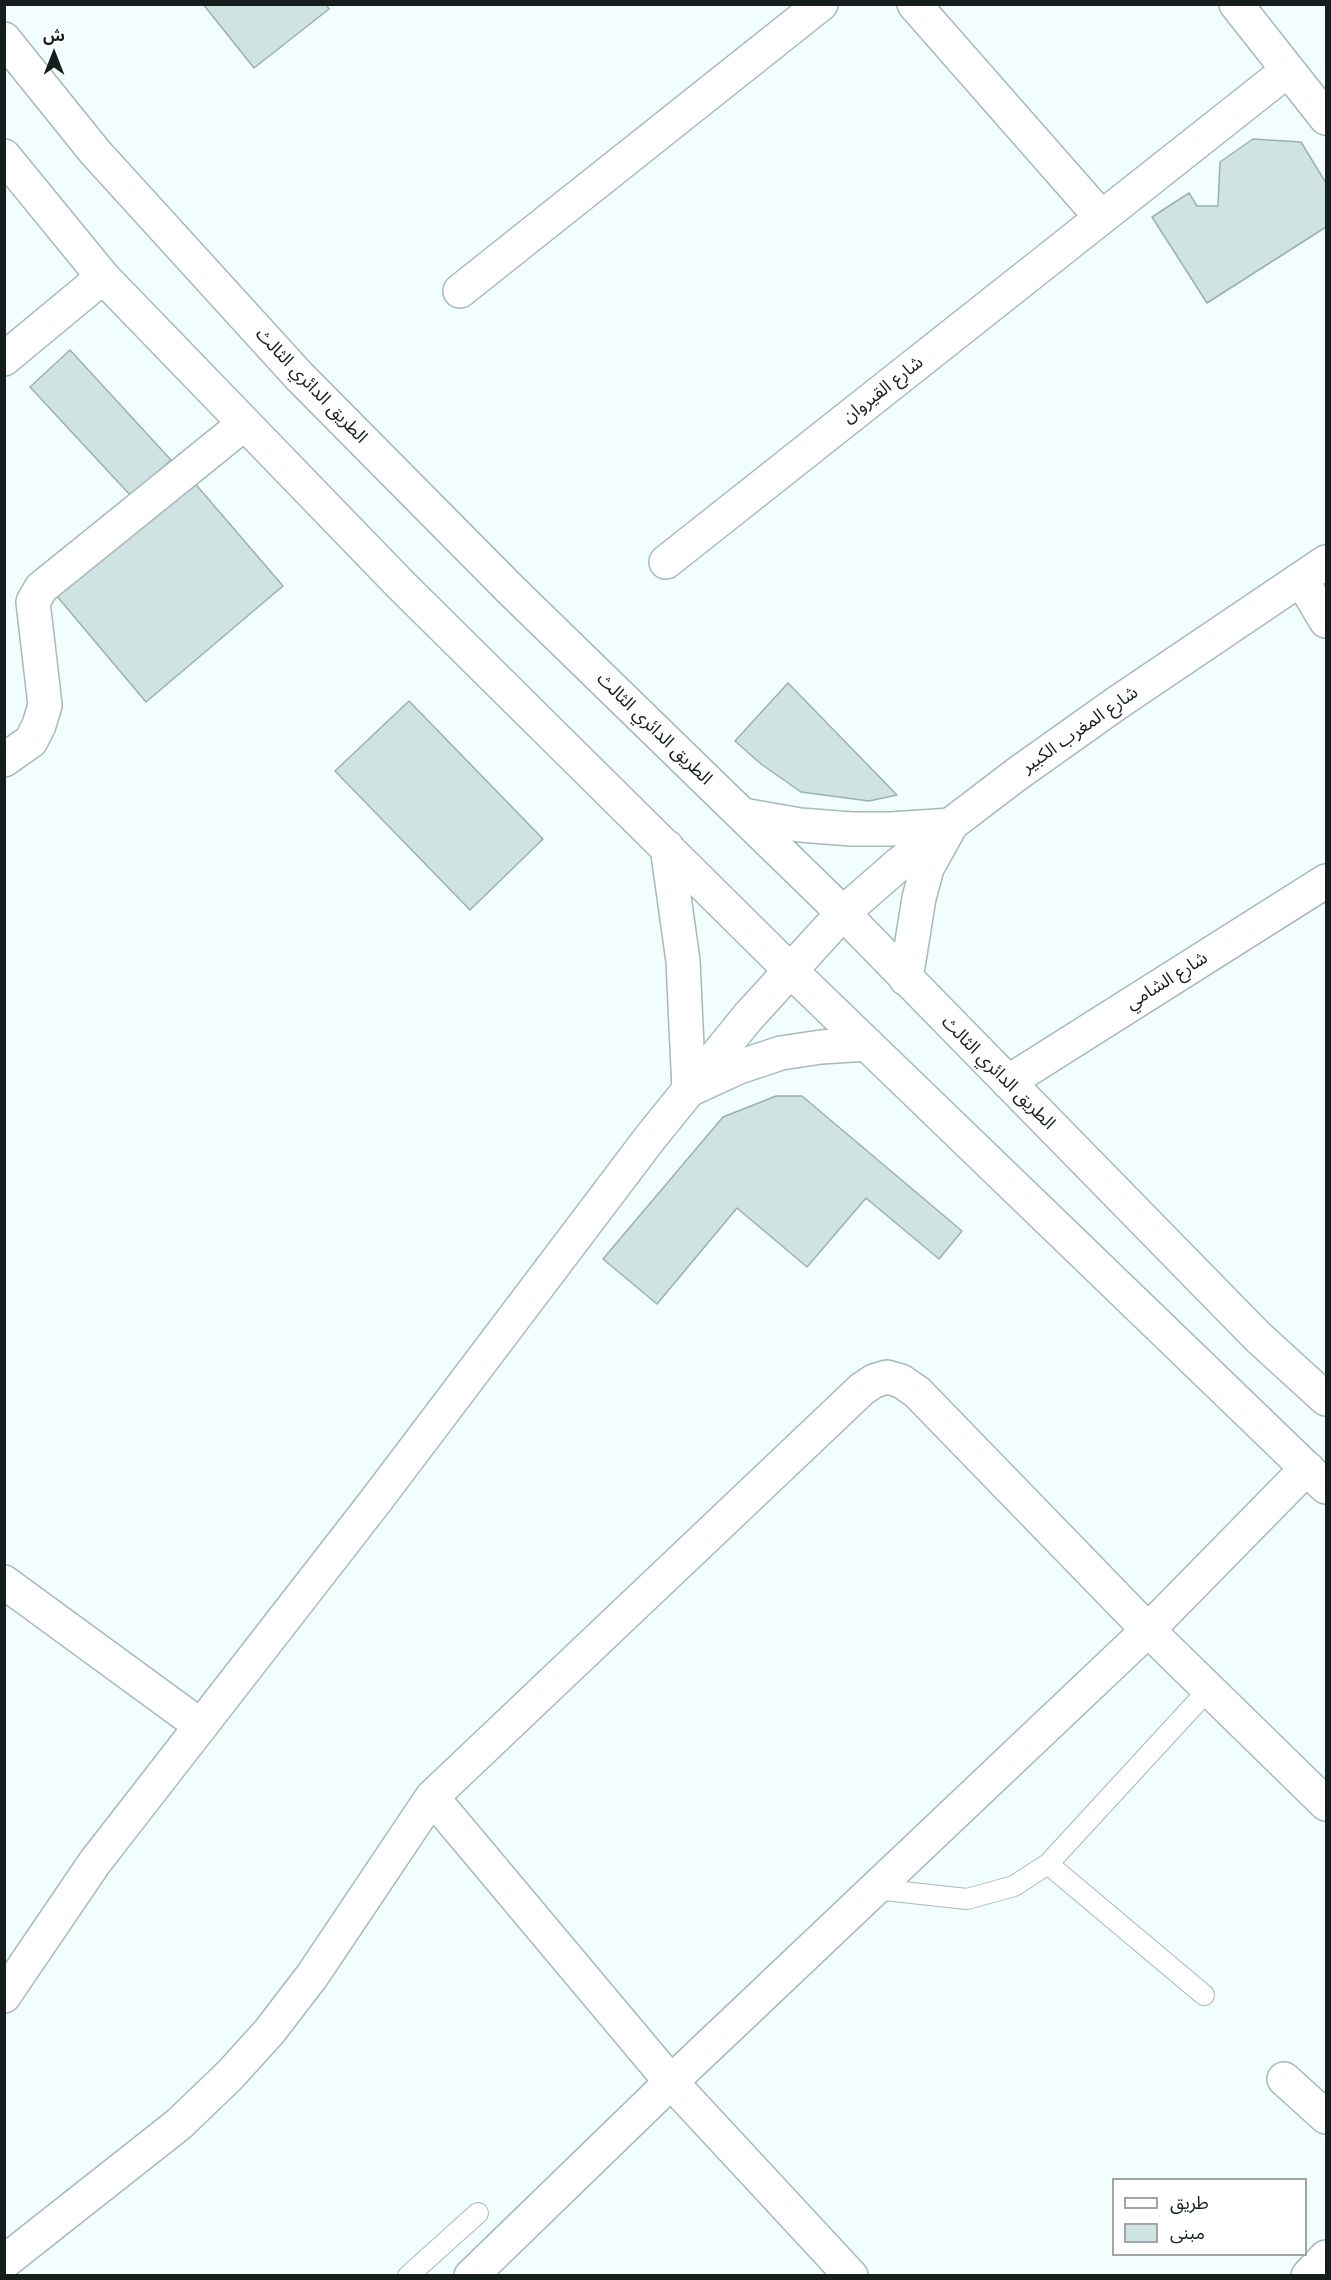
<!DOCTYPE html>
<meta charset="utf-8">
<style>
body{margin:0}
#map{position:relative;width:1331px;height:2280px;overflow:hidden;background:#f1fefd;font-family:Arial,"Noto Sans Arabic",sans-serif}
canvas{display:block}
.frame{position:absolute;inset:0;border:6px solid #161e1d;pointer-events:none}
.legend{position:absolute;left:1112px;top:2178px;width:195px;height:78px;box-sizing:border-box;background:#fff;border:2px solid #a2a5a5;margin:0;padding:8px 10px;list-style:none;font-size:18px;color:#161e1d}
.legend li{display:flex;align-items:center;gap:12px;height:30px}
.legend b{width:30px;border:2px solid #a2a5a5}
.north{position:absolute;left:24px;top:24px;width:60px;height:60px;-webkit-text-stroke:4px #fff;paint-order:stroke;rotate:0deg;font-size:16px;font-weight:700;line-height:24px;text-align:center;color:#161e1d}
.north::after{content:'';display:block;margin:auto;width:21px;height:27px;background:#161e1d;clip-path:polygon(50% 0,100% 100%,50% 72%,0 100%)}
</style>
<div id="map">
<canvas width="1331" height="2280"></canvas>
<div class="frame"></div>
<ul class="legend">
<li><b style="height:8px;background:#fff"></b>طريق</li>
<li><b style="height:16px;background:#cfe4e2"></b>مبنى</li>
</ul>
<div class="north">ش</div>
</div>
<script>
const c = document.querySelector('canvas').getContext('2d');
c.lineJoin = 'round';
function fillPath(path, color) { c.fillStyle = color; c.fill(path, 'evenodd'); }
const poly = rows => new Path2D(rows.map(r => 'M' + r).join(''));
function stroke(path, color, width, dash) { c.strokeStyle = color; c.lineWidth = width; c.lineCap = dash ? 'butt' : 'round'; c.setLineDash(dash || []); c.stroke(path); }
function drawText(font, color, halo, rows, align = 'center') {
  c.font = font + ' Arial,"Noto Sans Arabic",sans-serif'; c.lineWidth = 4.5; c.setLineDash([]); c.textBaseline = 'middle'; c.strokeStyle = halo; c.fillStyle = color; for (const [text, x, y, turn = 0] of rows) {
    c.save(); c.translate(x, y); c.rotate((+turn || 0) * Math.PI / 180); c.textAlign = isNaN(turn) ? turn : align; if (halo) c.strokeText(text, 0, 0); c.fillText(text, 0, 0); c.restore();
  }
}
const building = poly([
 [203,4,326,4,329,9,254,68,203,4],
 [1253,139,1301,142,1326,183,1326,227,1207,303,1152,217,1189,193,1197,206,1218,206,1220,162,1253,139],
 [70,350,171,460,131,496,30,387,70,350],
 [186,473,283,586,146,702,50,588,186,473],
 [788,683,897,795,869,801,801,792,761,764,735,741,788,683],
 [409,701,543,839,470,910,335,771,409,701],
 [776,1096,802,1096,962,1231,939,1259,866,1198,807,1267,737,1208,657,1304,603,1259,723,1117,776,1096]
]);
fillPath(building, '#cfe4e2');
stroke(building, '#9cb0ae', 1.5);
const lane = poly([
 [1048,1864,1204,1995],
 [875,1889,967,1899,1014,1886,1048,1864,1209,1689],
 [408,2276,478,2213]
]);
const street = poly([
 [914,4,1101,217],
 [1236,4,1326,118],
 [460,291,821,4],
 [4,359,103,277],
 [666,562,1288,70],
 [1301,579,1326,621],
 [4,760,31,741,39,725,45,705,33,602,41,588,244,424],
 [1008,1082,1326,881],
 [4,1582,201,1726],
 [432,1797,671,2082,851,2276],
 [1284,2079,1326,2117],
 [4,2262,179,2124,230,2075,269,2032,312,1976,432,1797,862,1389,874,1381,887,1377,901,1381,917,1392,1148,1630,1326,1804],
 [471,2276,671,2082,1148,1630,1307,1468],
 [1308,2276,1326,2257]
]);
const secondary = poly([
 [4,1996,95,1862,374,1503,650,1138,748,1017,843,913,899,864,1017,774,1117,703,1326,562]
]);
const primary = poly([
 [4,39,95,152,299,376,510,589,843,913,1258,1337,1326,1399],
 [4,156,103,277,400,584,790,970,1326,1487],
 [743,815,800,825,851,829,891,829,951,825],
 [667,847,683,961,689,1090,739,1067,781,1053,821,1047,867,1044],
 [906,979,919,898,927,868,951,825]
]);
stroke(lane, '#a6bab9', 22);
stroke(street, '#a6bab9', 36);
stroke(secondary, '#a6bab9', 36);
stroke(primary, '#a6bab9', 36);
stroke(lane, '#fff', 20);
stroke(street, '#fff', 33);
stroke(secondary, '#fff', 33);
stroke(primary, '#fff', 33);
drawText('18px', '#161e1d', '#fff', [
 ["الطريق الدائري الثالث",311,386,46],
 ["شارع القيروان",883,390,-38],
 ["الطريق الدائري الثالث",654,729,44],
 ["شارع المغرب الكبير",1080,730,-35],
 ["شارع الشامي",1167,981,-32],
 ["الطريق الدائري الثالث",998,1073,45]
]);
</script>
